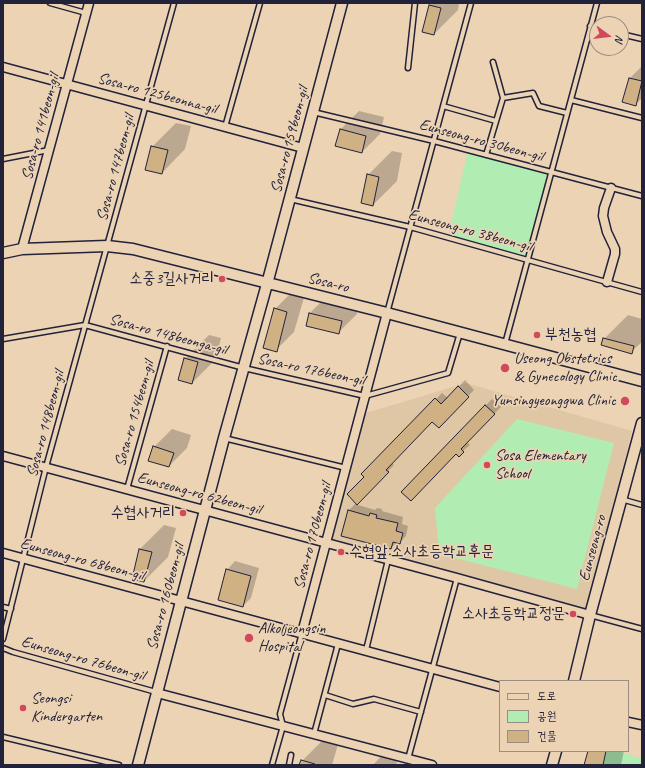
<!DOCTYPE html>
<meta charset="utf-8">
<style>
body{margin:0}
#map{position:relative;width:645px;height:768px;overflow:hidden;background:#ecd3b4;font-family:Caveat,"Poor Story",sans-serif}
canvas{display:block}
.frame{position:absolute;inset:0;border:4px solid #22223b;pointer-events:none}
.legend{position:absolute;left:499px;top:680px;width:130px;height:72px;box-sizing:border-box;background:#ecd3b4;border:1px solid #9b8c84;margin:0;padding:5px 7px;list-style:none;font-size:12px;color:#22223b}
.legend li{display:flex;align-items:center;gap:8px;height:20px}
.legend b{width:20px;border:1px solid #9b8c84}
.north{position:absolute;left:589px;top:16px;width:40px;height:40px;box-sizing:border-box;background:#ecd3b4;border:1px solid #9b8c84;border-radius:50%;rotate:105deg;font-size:11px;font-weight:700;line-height:16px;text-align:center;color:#22223b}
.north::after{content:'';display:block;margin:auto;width:14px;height:18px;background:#d1495b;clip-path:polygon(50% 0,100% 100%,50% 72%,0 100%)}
</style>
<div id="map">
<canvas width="645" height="768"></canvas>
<div class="frame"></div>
<ul class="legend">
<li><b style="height:5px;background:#ecd3b4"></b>도로</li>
<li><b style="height:11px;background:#b1edb3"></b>공원</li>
<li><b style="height:11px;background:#cfb184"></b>건물</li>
</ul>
<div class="north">N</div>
</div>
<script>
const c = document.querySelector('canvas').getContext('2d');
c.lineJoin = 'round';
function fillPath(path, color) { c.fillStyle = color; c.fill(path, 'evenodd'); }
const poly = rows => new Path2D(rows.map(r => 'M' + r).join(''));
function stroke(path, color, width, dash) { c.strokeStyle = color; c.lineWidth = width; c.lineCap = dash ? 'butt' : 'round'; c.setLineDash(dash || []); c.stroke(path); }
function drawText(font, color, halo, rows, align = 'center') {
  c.font = font + ' Caveat,"Poor Story",sans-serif'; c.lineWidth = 3.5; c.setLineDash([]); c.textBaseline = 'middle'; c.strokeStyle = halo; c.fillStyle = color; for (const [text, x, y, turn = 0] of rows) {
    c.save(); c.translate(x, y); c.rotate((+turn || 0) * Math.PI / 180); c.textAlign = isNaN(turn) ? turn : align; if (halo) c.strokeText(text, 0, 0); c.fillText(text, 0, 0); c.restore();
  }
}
fillPath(poly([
 [466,383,632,431,586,610,330,541,363,414]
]), '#dfc6a4');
fillPath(poly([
 [468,150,551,172,528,259,448,237],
 [517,419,614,443,577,589,439,554,435,508],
 [606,751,618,751,642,759,642,765,601,765]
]), '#b1edb3');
fillPath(poly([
 [432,3,459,3,458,10,434,34,429,5],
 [642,66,642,98,635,105,624,102,630,78],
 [359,111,384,117,380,134,362,152,341,129],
 [176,123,191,126,185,149,162,173,152,147],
 [392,151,402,153,397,181,373,205,368,175],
 [293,291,305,294,294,332,276,350,275,309],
 [328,295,359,303,357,314,338,333,310,313],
 [628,315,642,319,642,342,631,352,604,339],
 [209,335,221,338,216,359,192,383,185,359],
 [465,380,474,390,439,426,433,420,392,463,394,465,357,503,365,477,363,474,442,393,448,398],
 [492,399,501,407,467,442,470,445,465,449,459,456,456,453,402,492],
 [172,429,191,435,187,448,169,466,154,447],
 [355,504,375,510,377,508,382,509,382,511,403,517,402,524,408,526,406,536,399,543,397,542,391,548,348,511],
 [164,525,176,528,168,557,144,581,133,578,140,549],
 [235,561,259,568,251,598,243,606,227,570],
 [326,737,339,741,332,765,300,765,302,761],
 [589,751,624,751,621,765,585,765],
 [383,754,398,758,396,765,373,765]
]), '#0003');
const building = poly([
 [429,5,441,8,434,35,422,32,429,5],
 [629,78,642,81,636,106,622,102,629,78],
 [340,129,366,136,362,153,335,146,340,129],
 [151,146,168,150,162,174,145,170,151,146],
 [367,174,379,177,373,206,361,203,367,174],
 [274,308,287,312,277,352,263,348,274,308],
 [309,313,342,321,339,334,306,326,309,313],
 [603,338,634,346,632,354,601,345,603,338],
 [184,358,198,362,192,384,178,380,184,358],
 [458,386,469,397,439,428,432,422,386,470,389,472,357,505,347,494,364,477,361,474,435,398,441,404,458,386],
 [485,405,495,414,461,449,464,452,459,457,456,454,411,501,401,492,485,405],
 [153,446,174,453,169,467,148,461,153,446],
 [348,510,369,516,370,513,377,515,376,518,398,523,396,531,403,533,400,544,393,542,391,549,341,536,348,510],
 [139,549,152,552,144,582,132,579,139,549],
 [226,569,251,576,243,607,218,600,226,569],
 [588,751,606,751,603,765,584,765,588,751],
 [301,760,315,764,315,765,299,765,301,760]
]);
fillPath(building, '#cfb184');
stroke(building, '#22223b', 1);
const service = poly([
 [50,3,86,13],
 [590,26,597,28],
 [621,34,642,39],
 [408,68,415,3],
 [503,98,533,93,539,106,567,113],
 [571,100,642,118],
 [443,106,496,121],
 [313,112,434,141,642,196],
 [225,127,260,3],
 [486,155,503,98,493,62],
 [3,159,49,150],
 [290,199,410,227,642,292],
 [387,313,471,3],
 [3,339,85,325,244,368,365,396,448,373,460,333],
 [505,344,597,3],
 [224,438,346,468],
 [127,489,167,346],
 [621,499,642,505],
 [3,607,11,609],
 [590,615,642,629],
 [3,639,46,467,174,3],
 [3,648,13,652,156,692],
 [366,650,388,560],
 [325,695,353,704,374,699,421,712],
 [314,734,338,644],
 [3,737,119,765],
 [408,759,457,578],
 [272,765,283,726,280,714,302,633],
 [289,765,291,755]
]);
const minor = poly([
 [3,67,303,148],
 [22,249,89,3],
 [607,282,615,254,615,249,607,232,603,216,604,208,611,188],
 [3,456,457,578,590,615],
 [3,553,500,687],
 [302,633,387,313],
 [157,693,432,765],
 [628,722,642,725]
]);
const tertiary = poly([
 [3,253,22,249,107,246,133,249,387,313,642,381],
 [574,681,590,615,642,423],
 [138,765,224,438,267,284,342,3],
 [552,765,556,751]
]);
stroke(service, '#22223b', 7);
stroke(minor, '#22223b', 11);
stroke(tertiary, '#22223b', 13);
stroke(service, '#ecd3b4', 4);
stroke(minor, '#ecd3b4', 8);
stroke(tertiary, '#ecd3b4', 10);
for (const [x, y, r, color] of [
 [222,279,4,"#d1495b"],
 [537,335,4,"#d1495b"],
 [505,368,5,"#d1495b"],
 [625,401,5,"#d1495b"],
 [487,465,4,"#d1495b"],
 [183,513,4,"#d1495b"],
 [341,552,4,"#d1495b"],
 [573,614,4,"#d1495b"],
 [249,638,5,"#d1495b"],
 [23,708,4,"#d1495b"]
]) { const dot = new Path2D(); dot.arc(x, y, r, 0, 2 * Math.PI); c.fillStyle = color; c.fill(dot); stroke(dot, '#ecd3b4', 1.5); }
drawText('16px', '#22223b', '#ecd3b4', [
 ["Sosa-ro 125beonna-gil",157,94,15],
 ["Sosa-ro 141beon-gil",41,127,-75],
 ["Sosa-ro 159beon-gil",290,140,-75],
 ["Eunseong-ro 30beon-gil",481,141,15],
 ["Sosa-ro 147beon-gil",116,168,-75],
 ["Eunseong-ro 38beon-gil",470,231,15],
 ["Sosa-ro",328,283,14],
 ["Sosa-ro 148beonga-gil",168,335,15],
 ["Sosa-ro 176beon-gil",311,370,12],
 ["Sosa-ro 154beon-gil",135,414,-74],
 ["Sosa-ro 148beon-gil",46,424,-75],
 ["Eunseong-ro 62beon-gil",199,494,15],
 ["Sosa-ro 170beon-gil",313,536,-75],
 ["Eunseong-ro",593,548,-75],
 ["Eunseong-ro 68beon-gil",82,560,15],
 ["Sosa-ro 160beon-gil",166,597,-75],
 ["Eunseong-ro 76beon-gil",83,659,16]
]);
drawText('16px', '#22223b', '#ecd3b4', [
 ["소중3길사거리",214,279,"right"],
 ["부천농협",545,335],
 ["Useong Obstetrics",514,359],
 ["& Gynecology Clinic",514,377],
 ["Yunsingyeonggwa Clinic",616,401,"right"],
 ["Sosa Elementary",495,456],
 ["School",495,474],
 ["수협사거리",175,513,"right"],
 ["수협앞.소사초등학교후문",349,552],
 ["소사초등학교정문",565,614,"right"],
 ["Alkoljeongsin",258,629],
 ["Hospital",258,647],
 ["Seongsi",31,699],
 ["Kindergarten",31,717]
], 'left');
</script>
